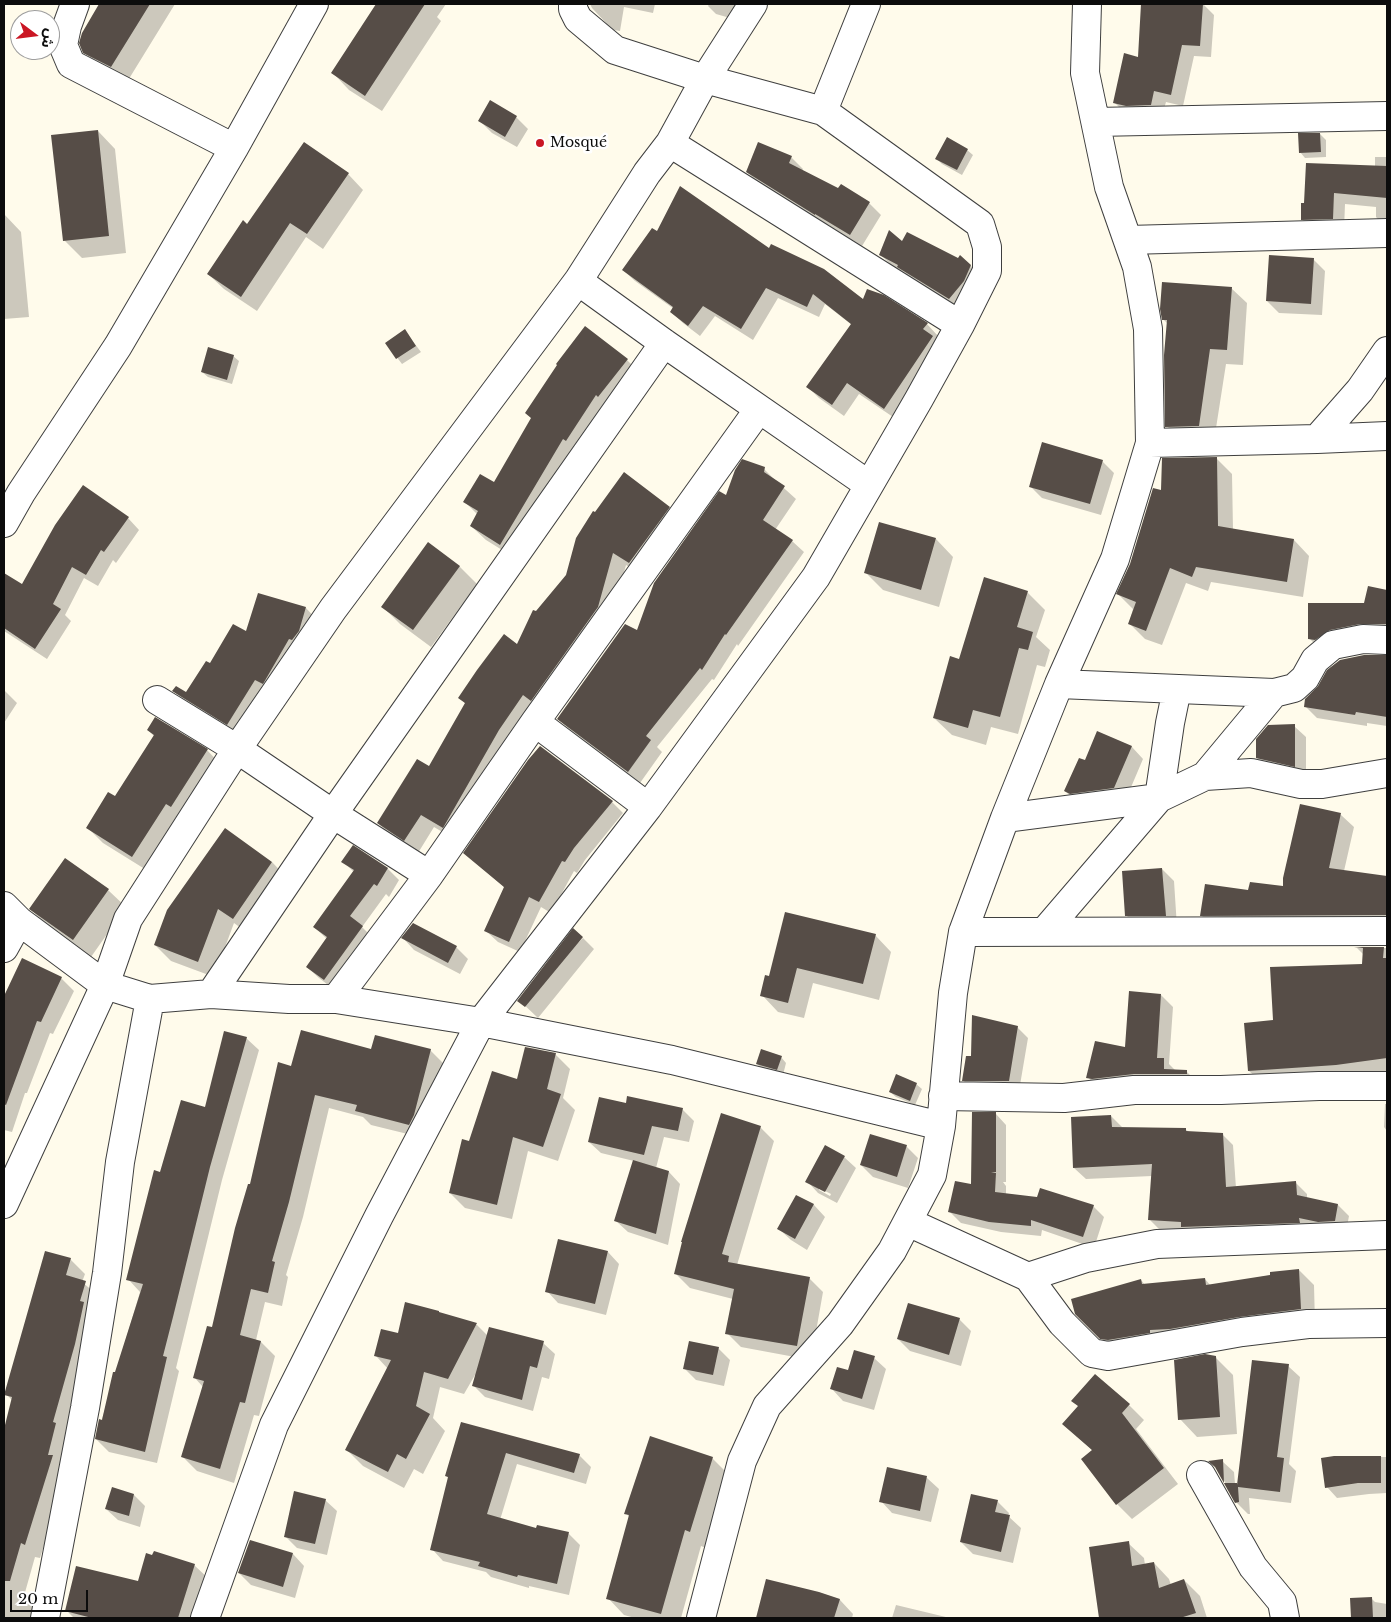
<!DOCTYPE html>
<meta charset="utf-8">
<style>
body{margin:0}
#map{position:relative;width:1391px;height:1622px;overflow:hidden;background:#fffbeb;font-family:"Libre Baskerville","Noto Sans Arabic",serif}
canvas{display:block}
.frame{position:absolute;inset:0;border:5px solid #0c0c0c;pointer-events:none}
.north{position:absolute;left:10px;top:10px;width:50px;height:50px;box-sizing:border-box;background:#fff;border:1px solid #9e9e9e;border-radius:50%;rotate:105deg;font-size:14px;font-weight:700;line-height:20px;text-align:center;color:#0c0c0c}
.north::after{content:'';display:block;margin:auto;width:18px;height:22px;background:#ca1624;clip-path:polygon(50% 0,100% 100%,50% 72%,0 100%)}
.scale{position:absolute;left:10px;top:1590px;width:78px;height:22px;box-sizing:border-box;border:2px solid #0c0c0c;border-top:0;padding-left:6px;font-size:15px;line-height:18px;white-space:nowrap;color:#0c0c0c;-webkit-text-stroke:4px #fff;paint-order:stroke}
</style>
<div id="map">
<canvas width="1391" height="1622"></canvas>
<div class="frame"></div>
<div class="north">ش</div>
<div class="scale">20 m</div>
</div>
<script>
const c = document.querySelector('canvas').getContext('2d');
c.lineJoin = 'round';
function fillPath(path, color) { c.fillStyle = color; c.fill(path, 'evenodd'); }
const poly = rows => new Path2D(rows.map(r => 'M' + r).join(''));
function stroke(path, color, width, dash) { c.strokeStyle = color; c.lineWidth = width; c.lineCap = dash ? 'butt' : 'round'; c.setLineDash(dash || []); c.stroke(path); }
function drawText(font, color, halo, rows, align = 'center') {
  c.font = font + ' "Libre Baskerville",serif'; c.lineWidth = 5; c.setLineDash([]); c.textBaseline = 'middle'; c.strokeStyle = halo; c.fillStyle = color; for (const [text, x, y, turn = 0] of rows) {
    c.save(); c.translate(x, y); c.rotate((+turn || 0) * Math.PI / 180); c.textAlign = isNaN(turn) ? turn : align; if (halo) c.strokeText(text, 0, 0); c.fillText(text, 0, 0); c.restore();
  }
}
fillPath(poly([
 [100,4,175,4,127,82,100,68,84,52,83,33],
 [378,4,446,4,437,17,441,21,382,111,349,90,333,73],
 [590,4,655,4,653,13,624,7,620,31,614,30,608,25,592,8],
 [709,4,743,4,737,20,716,14,708,6],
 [1142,4,1203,4,1214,15,1211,57,1194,56,1183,106,1166,102,1162,116,1126,114,1114,102,1139,58],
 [516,117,528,129,517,147,492,133,480,121],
 [98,131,115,149,126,253,82,258,64,240],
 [1320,134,1326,140,1326,157,1305,158,1300,152],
 [967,150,973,155,962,175,942,164,937,159],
 [791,157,803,169,802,171,839,190,841,186,869,203,881,215,862,246,827,224,827,226,759,184,747,172],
 [1375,157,1387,157,1387,229,1376,217,1376,207,1345,204,1344,230,1313,231,1302,219,1302,204,1375,167],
 [348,174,363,190,323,249,306,237,257,311,224,289,208,274,248,225],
 [4,214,21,232,29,317,4,319],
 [657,233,770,250,863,301,883,297,927,324,938,336,935,340,944,349,896,419,859,394,844,416,819,398,808,387,852,325,825,304,819,317,778,298,753,340,715,316,700,336,683,323,671,312,674,309,635,281,623,270],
 [903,243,971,266,982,277,960,309,910,278,904,272,892,266,881,255],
 [1313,259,1325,271,1322,315,1279,313,1267,301],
 [1231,288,1247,303,1243,365,1226,364,1214,441,1182,442,1167,426,1168,324,1163,319],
 [405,331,421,352,402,364,386,343],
 [233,356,239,361,232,384,208,377,202,372],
 [627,360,641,374,515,558,486,540,471,526,478,515,465,502,494,484],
 [1216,458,1232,474,1233,530,1294,540,1309,556,1303,597,1211,582,1208,591,1186,583,1162,645,1145,639,1129,623,1133,609,1118,594,1162,492],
 [1102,461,1114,473,1101,515,1042,498,1030,486],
 [764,469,776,481,796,499,775,530,792,541,804,552,738,646,737,644,714,680,712,679,657,747,662,752,640,783,570,730,558,719,638,632,727,497],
 [669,508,682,521,643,575,626,565,611,620,456,840,434,827,418,853,391,836,378,823,429,768,466,704,460,698,517,646,536,613],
 [128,518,139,530,116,563,113,560,98,586,84,578,65,615,71,621,47,659,4,631,4,589,10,578,22,586],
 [936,539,953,557,939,607,883,590,866,573],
 [459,566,477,584,431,647,400,624,382,606],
 [1369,587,1387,591,1387,635,1321,650,1309,638,1365,604],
 [1027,592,1045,610,1036,637,1050,650,1045,667,1037,665,1018,734,991,727,986,745,952,735,934,718,959,660],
 [306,608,317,620,239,735,186,703,174,691,186,694,211,665,246,633],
 [1387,657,1387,726,1367,723,1367,726,1317,718,1305,706],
 [4,690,17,703,4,723],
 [1294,726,1306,737,1306,778,1269,769,1257,758],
 [148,730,207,750,222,766,148,871,103,843,88,828,115,798,155,737],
 [1098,733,1132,747,1143,759,1126,799,1077,802,1065,791,1085,762],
 [612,802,623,813,585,860,577,873,574,871,551,913,541,907,520,952,498,942,486,931,505,888,465,853],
 [1301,806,1341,815,1354,827,1344,871,1387,877,1387,928,1214,928,1201,915,1285,888],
 [272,862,287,878,249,934,234,923,214,977,171,961,155,945],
 [343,862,387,868,399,880,389,897,386,894,362,927,374,939,336,991,319,978,307,967,327,939,314,927,354,872],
 [1162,869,1174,881,1177,927,1138,927,1126,915],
 [108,890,126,907,91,957,48,926,30,909],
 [875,935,891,952,879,1000,813,983,804,1018,778,1012,762,995,770,977],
 [403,938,456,947,468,959,460,974,414,950],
 [583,938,594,949,538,1018,519,1000],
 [1357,948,1387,948,1387,1072,1349,1077,1262,1083,1249,1071,1275,1021,1364,965,1364,955],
 [22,960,61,978,74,991,53,1034,50,1033,27,1093,25,1093,12,1132,4,1130,4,999],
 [1161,995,1173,1007,1169,1064,1175,1070,1186,1071,1198,1083,1099,1089,1088,1077,1126,1049],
 [1017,1027,1028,1038,1019,1091,973,1091,963,1080,972,1058],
 [246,1038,259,1050,222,1180,176,1368,179,1371,157,1463,109,1452,96,1439,140,1292,128,1279,161,1173,206,1108],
 [372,1050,430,1050,444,1064,424,1138,371,1125,363,1117,329,1108,303,1217,286,1275,288,1277,282,1306,265,1302,256,1340,261,1342,275,1356,259,1416,254,1415,234,1483,197,1471,183,1457,203,1387,194,1377,213,1329,251,1186,292,1067],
 [555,1054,570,1069,563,1098,575,1110,558,1161,528,1151,512,1219,465,1208,450,1193,470,1142,518,1081],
 [781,1057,786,1063,783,1075,763,1070,757,1064],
 [916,1084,922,1089,915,1105,896,1097,890,1092],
 [1385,1104,1387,1104,1387,1131,1384,1127],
 [627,1105,682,1109,694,1121,689,1142,664,1137,656,1168,669,1172,680,1184,668,1245,628,1232,616,1221,634,1161,601,1153,589,1142],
 [996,1114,1006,1125,1006,1182,1003,1182,1006,1186,1006,1195,1093,1206,1104,1217,1094,1248,1042,1230,1041,1236,1001,1232,961,1223,950,1212,973,1185],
 [1111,1116,1122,1127,1185,1129,1189,1132,1222,1134,1233,1145,1236,1188,1295,1182,1307,1194,1307,1198,1338,1205,1349,1216,1346,1232,1161,1231,1150,1220,1152,1176,1086,1179,1074,1168],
 [760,1127,774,1141,737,1265,809,1278,823,1292,811,1360,741,1347,727,1333,733,1299,690,1288,676,1274],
 [906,1146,918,1158,908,1188,873,1177,861,1165],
 [844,1157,856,1168,837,1203,818,1193,807,1181],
 [819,1188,831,1194,830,1196,819,1190],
 [797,1196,814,1205,825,1217,807,1250,791,1240,779,1229],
 [608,1252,619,1264,606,1315,558,1303,547,1291],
 [70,1259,85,1274,82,1282,100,1297,67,1471,40,1558,35,1557,24,1596,34,1606,31,1618,4,1618,4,1434,12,1400,6,1394],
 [1299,1270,1314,1285,1315,1324,1116,1353,1076,1313,1141,1280,1145,1285,1205,1279,1211,1286],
 [441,1314,477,1325,488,1336,543,1343,555,1354,549,1379,542,1377,533,1411,485,1397,473,1385,476,1375,475,1375,464,1394,440,1387,433,1418,445,1431,423,1474,414,1469,404,1488,363,1466,346,1449,388,1369,376,1356,399,1334],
 [959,1319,971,1331,961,1366,910,1351,898,1339],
 [718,1348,730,1360,724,1386,696,1380,684,1368],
 [1215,1357,1233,1375,1237,1434,1197,1437,1180,1419],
 [874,1358,886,1369,874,1410,843,1401,832,1389,849,1372],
 [1288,1366,1300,1377,1289,1464,1296,1471,1291,1503,1249,1498,1250,1514,1248,1514,1236,1502,1217,1468,1222,1461,1234,1472,1235,1484,1238,1486],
 [1129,1405,1144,1420,1136,1429,1178,1484,1132,1519,1117,1504,1093,1451,1064,1424],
 [461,1424,579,1455,591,1467,586,1484,517,1464,500,1520,537,1530,568,1533,580,1545,569,1595,529,1586,529,1588,491,1577,486,1572,443,1561,432,1549,449,1479,446,1475],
 [1334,1457,1387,1457,1387,1493,1369,1494,1337,1498,1327,1487],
 [712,1458,729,1475,706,1548,701,1546,681,1618,635,1618,624,1615,608,1598,630,1518,626,1513],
 [888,1469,927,1478,939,1489,931,1522,892,1513,881,1501],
 [134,1495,145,1506,140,1527,118,1520,106,1509],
 [325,1500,337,1511,327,1555,297,1548,285,1536],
 [997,1501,1009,1513,1008,1516,1021,1528,1013,1563,973,1554,961,1542],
 [1128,1543,1144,1558,1145,1565,1154,1563,1169,1579,1171,1585,1184,1580,1200,1596,1207,1618,1100,1618,1091,1548],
 [293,1554,304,1566,295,1598,251,1585,239,1573],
 [194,1565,209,1579,197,1618,74,1618,67,1611,139,1583],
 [767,1580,840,1600,853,1614,852,1618,757,1618],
 [1372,1599,1375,1602,1387,1604,1387,1618,1353,1618,1351,1600],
 [896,1605,950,1618,892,1618]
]), '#0003');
fillPath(poly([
 [99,4,150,4,111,67,83,53,79,43,82,33],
 [376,4,425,4,365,96,331,73],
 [1141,4,1203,4,1200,46,1182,45,1171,95,1154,91,1151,105,1126,106,1113,103,1124,53,1138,57],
 [490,100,517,116,505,137,478,121],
 [98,130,109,236,63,241,51,135],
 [1298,133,1320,133,1321,152,1299,153],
 [947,137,968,149,957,170,935,159],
 [304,142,349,173,307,234,290,223,241,297,207,274,243,220,247,224],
 [758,142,792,156,789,163,838,188,841,184,870,202,850,235,815,214,815,215,746,172],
 [1306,163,1387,166,1387,198,1334,193,1333,219,1301,220,1301,203,1304,203],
 [680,186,769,248,771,244,824,269,863,299,867,289,884,295,928,323,923,329,933,336,884,409,847,383,832,405,806,387,851,324,813,294,807,307,766,288,741,329,703,306,688,326,670,312,673,307,622,270,652,228,657,231],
 [889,230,902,241,907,232,958,258,960,255,971,265,964,281,949,299,897,267,898,265,879,255],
 [1269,255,1314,258,1311,304,1266,301],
 [1162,282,1232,287,1227,350,1210,349,1199,426,1165,427,1164,355,1167,320,1162,320,1160,309],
 [585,326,628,359,598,397,596,395,566,441,563,439,500,545,470,526,478,511,463,502,480,474,494,482,531,418,525,413,557,365,556,364],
 [405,329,416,346,396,359,385,343],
 [208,347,234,355,227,380,201,372],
 [1042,442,1103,460,1090,504,1029,487],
 [1217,457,1218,526,1294,539,1287,582,1196,567,1192,577,1170,568,1146,631,1128,624,1136,602,1116,594,1130,564,1153,488,1161,490,1162,458],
 [742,459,765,467,764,472,785,486,763,520,793,540,726,635,725,634,702,670,700,668,646,736,651,740,628,772,557,719,625,624,637,630,654,583,719,491,726,495,735,470],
 [624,472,670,507,629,563,613,553,598,607,531,701,523,695,499,730,443,828,421,815,404,841,377,823,417,759,429,766,465,703,458,698,477,670,504,634,517,644,533,610,536,611,566,575,576,538,593,511,595,512],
 [83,485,129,517,104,552,101,550,86,575,72,567,53,604,61,609,35,649,4,628,4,573,22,584,55,525],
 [879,522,936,538,921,590,864,573],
 [428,542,460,566,413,630,381,607],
 [984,577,1028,591,1017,627,1033,632,1028,650,1019,648,1000,717,973,710,968,728,933,718,950,656,959,659],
 [1368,586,1387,590,1387,624,1360,624,1330,630,1315,640,1308,639,1308,603,1364,603],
 [258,593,306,607,299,631,292,640,289,639,263,684,255,680,227,725,172,691,176,686,186,692,206,661,210,663,233,624,246,631],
 [1364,655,1387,655,1387,717,1356,712,1355,715,1304,707,1305,699,1318,686,1327,670,1340,660],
 [155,717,208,749,171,807,166,804,132,857,86,828,108,792,115,796,154,735,147,730],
 [1295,724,1295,767,1256,758,1256,739,1268,725],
 [1097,731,1132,746,1114,788,1070,794,1064,791,1079,758,1085,760],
 [540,746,613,801,574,848,565,862,562,861,539,902,529,897,509,942,484,931,504,887,463,853,528,760],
 [1300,804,1341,813,1329,868,1387,876,1387,915,1200,916,1205,884,1248,890,1250,882,1283,886,1283,878],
 [225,828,272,862,233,919,218,909,198,962,154,945,167,910],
 [353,845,388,868,377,886,374,884,350,916,363,926,324,980,306,967,327,937,313,927,354,870,341,862],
 [65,858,109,889,73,940,29,909],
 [1162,868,1166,916,1125,916,1122,871],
 [785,912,876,934,863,984,797,968,788,1003,760,996,765,975,769,976],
 [413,923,457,946,448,963,401,938],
 [573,928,583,937,525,1007,517,1001],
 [1354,947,1384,947,1383,958,1387,958,1387,1058,1336,1065,1248,1071,1244,1023,1273,1020,1270,967,1362,964,1363,948],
 [22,958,62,977,41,1022,37,1021,6,1105,4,1104,4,996],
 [1129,991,1161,994,1157,1058,1164,1058,1164,1069,1187,1070,1187,1074,1134,1074,1092,1079,1086,1078,1095,1041,1125,1047],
 [972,1015,1018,1026,1009,1081,962,1081,966,1056,971,1056],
 [301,1030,371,1049,375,1035,431,1049,414,1115,409,1125,355,1111,357,1105,315,1095,289,1202,272,1261,275,1262,268,1293,251,1289,240,1335,261,1341,245,1403,240,1402,220,1469,181,1457,204,1381,193,1378,207,1326,212,1327,235,1228,248,1184,250,1184,278,1062,291,1066],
 [224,1031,247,1037,210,1167,173,1317,163,1356,167,1357,145,1452,95,1439,99,1419,102,1420,113,1372,115,1372,143,1284,126,1280,154,1170,160,1172,181,1100,205,1107],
 [525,1047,556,1053,547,1089,561,1094,543,1147,513,1137,497,1205,449,1193,462,1139,469,1141,492,1071,517,1079],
 [761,1049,782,1056,777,1070,756,1064],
 [896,1074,917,1083,910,1101,889,1092],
 [627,1096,683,1108,678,1131,652,1126,644,1155,588,1142,599,1097,626,1103],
 [972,1112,996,1112,996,1172,991,1172,996,1173,995,1192,1037,1197,1040,1188,1094,1205,1083,1237,1031,1220,1031,1226,989,1222,948,1212,955,1181,971,1184],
 [721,1113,761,1126,722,1254,729,1256,728,1262,810,1277,797,1346,725,1334,734,1289,674,1274,682,1242,681,1242],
 [1111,1115,1112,1127,1186,1128,1186,1131,1223,1133,1226,1187,1296,1181,1297,1195,1338,1204,1335,1221,1318,1222,1299,1218,1300,1223,1181,1227,1181,1222,1148,1220,1152,1164,1073,1168,1071,1117],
 [870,1134,907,1145,897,1177,860,1165],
 [825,1145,845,1156,825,1192,805,1182],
 [633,1160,669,1171,656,1234,614,1221],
 [796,1195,814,1204,795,1239,777,1229],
 [558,1239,608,1251,595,1304,545,1292],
 [45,1251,71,1258,66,1275,86,1281,80,1301,84,1302,75,1344,53,1422,56,1423,48,1455,53,1455,25,1545,21,1543,10,1581,4,1581,4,1429,12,1397,4,1395],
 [1299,1269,1301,1309,1239,1317,1170,1329,1150,1330,1150,1333,1108,1340,1100,1339,1075,1314,1071,1299,1141,1279,1142,1284,1205,1278,1206,1285,1270,1275,1270,1272],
 [405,1302,439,1311,439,1312,477,1323,448,1379,424,1372,416,1406,430,1414,406,1459,397,1454,388,1472,345,1450,391,1360,374,1356,381,1329,398,1333],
 [908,1303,960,1318,949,1355,897,1339],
 [489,1327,544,1341,537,1368,530,1366,522,1400,472,1386],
 [689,1341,719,1347,713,1375,683,1369],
 [854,1350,875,1356,862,1399,830,1389,837,1367,848,1370],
 [1205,1354,1216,1356,1220,1417,1178,1420,1174,1360],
 [1252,1360,1289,1364,1277,1457,1284,1458,1280,1492,1238,1487,1239,1502,1235,1503,1215,1467,1208,1461,1223,1459,1224,1483,1237,1483,1237,1485],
 [1095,1374,1130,1404,1122,1413,1164,1468,1116,1505,1081,1459,1092,1450,1062,1424,1078,1406,1071,1401],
 [461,1422,580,1454,574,1473,506,1453,487,1514,536,1528,537,1525,569,1532,557,1584,518,1575,517,1577,478,1566,480,1562,430,1550,448,1477,445,1476],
 [650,1436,713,1457,690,1532,685,1530,661,1614,606,1599,629,1515,624,1514],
 [1334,1456,1381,1456,1381,1483,1358,1483,1325,1488,1321,1458],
 [887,1467,927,1476,920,1511,879,1502],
 [112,1487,134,1494,129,1516,105,1509],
 [294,1491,326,1499,315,1544,284,1537],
 [971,1494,998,1500,995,1512,1010,1515,1001,1552,960,1542],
 [250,1540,293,1553,283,1587,238,1573],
 [1129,1541,1132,1566,1154,1562,1159,1588,1184,1579,1196,1613,1180,1618,1099,1618,1089,1547],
 [154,1551,195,1564,178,1618,92,1618,65,1611,76,1566,138,1581,146,1553,152,1555],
 [766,1579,819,1592,840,1599,834,1618,756,1618],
 [1372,1597,1373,1618,1351,1618,1350,1598]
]), '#564d47');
const minor = poly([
 [75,4,67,26,63,45,71,64,234,148],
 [823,111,866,4],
 [1096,122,1387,116],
 [670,143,960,325],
 [1128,240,1387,233],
 [578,281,664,343,869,485],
 [1317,439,1387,436],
 [1150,443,1317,439,1360,390,1387,351],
 [4,523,21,493,118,346,234,148,314,4],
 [1059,684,1274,693,1294,688,1305,678,1315,660,1333,645,1363,639,1387,640],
 [157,700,237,749,333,814,429,875],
 [535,722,648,807],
 [1205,776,1274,693],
 [1005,818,1159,798,1205,776,1251,773,1301,784,1322,784,1387,773],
 [4,906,19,921,105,985,150,999,120,1162,107,1273,85,1408,45,1618],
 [963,932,1387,931],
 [1044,932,1159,798,1170,723,1177,689],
 [4,948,19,921],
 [211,994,333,814,664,343],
 [150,999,211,994,289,999,336,999,481,1022,672,1060,941,1126],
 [336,999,429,875,535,722,759,409],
 [943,1096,1064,1098,1134,1090,1221,1090,1319,1086,1387,1086],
 [4,1204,105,985,128,919,237,749,333,609,578,281,647,173,670,143,705,79,753,4],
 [908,1222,1028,1277,1086,1258,1157,1244,1387,1235],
 [1028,1277,1062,1323,1092,1353,1108,1356,1242,1332,1308,1324,1387,1323],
 [1201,1475,1253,1567,1282,1602,1285,1618],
 [205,1618,274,1425,379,1216,481,1022,648,807,816,577,919,399,960,325,987,271,987,247,980,224,823,111,705,79,615,50,578,19,573,9,573,4],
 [701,1618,742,1461,767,1406,840,1324,892,1251,932,1175,941,1126,953,993,963,932,1005,818,1059,684,1115,559,1150,443,1148,329,1137,267,1109,187,1085,73,1087,4]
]);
stroke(minor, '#3f3f3f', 30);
stroke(minor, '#fff', 28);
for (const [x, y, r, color] of [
 [540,143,5,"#ca1624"]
]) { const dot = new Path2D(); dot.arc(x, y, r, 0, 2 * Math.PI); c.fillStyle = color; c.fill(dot); stroke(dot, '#fff', 2); }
drawText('14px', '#0c0c0c', '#fff', [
 ["Mosqué",550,143]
], 'left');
</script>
